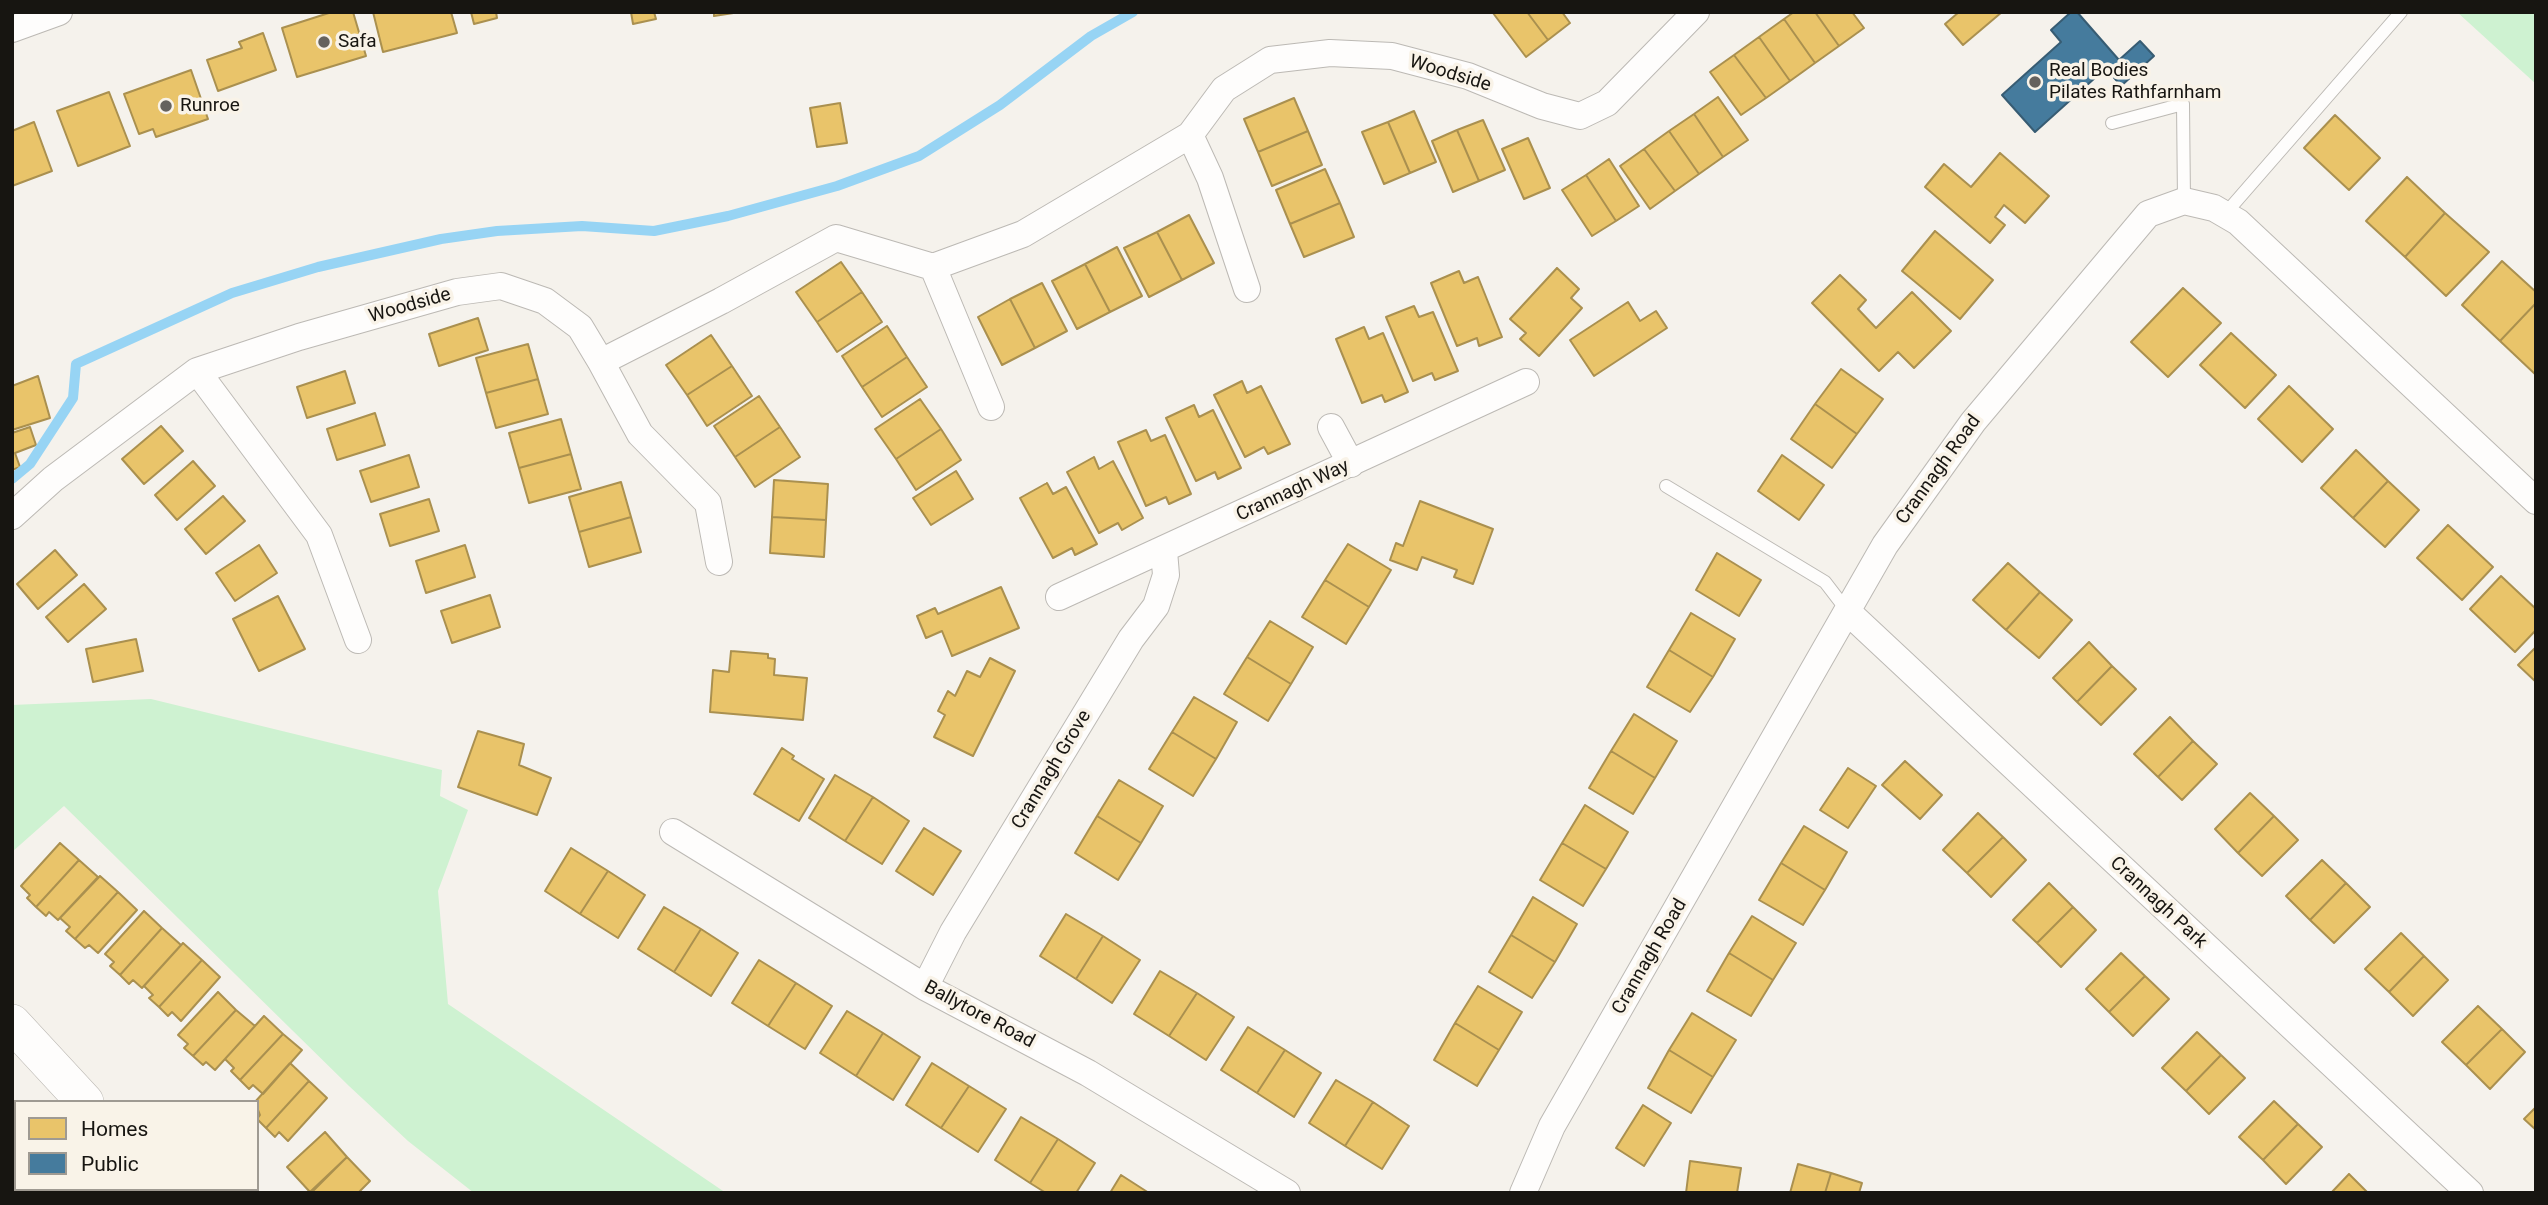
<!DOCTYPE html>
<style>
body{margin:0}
#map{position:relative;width:2548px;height:1205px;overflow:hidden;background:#f5f2ec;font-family:Roboto,sans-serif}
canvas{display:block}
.frame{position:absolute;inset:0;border:14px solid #171511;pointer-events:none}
.legend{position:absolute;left:14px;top:1100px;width:245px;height:91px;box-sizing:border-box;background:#f9f3e8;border:2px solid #9f9a92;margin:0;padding:9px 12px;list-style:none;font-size:21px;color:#171511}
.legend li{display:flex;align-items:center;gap:14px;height:35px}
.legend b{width:35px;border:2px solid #9f9a92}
</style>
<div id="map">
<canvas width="2548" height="1205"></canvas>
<div class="frame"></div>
<ul class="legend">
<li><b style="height:19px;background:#e9c46a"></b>Homes</li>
<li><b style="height:19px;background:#457b9d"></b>Public</li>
</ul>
</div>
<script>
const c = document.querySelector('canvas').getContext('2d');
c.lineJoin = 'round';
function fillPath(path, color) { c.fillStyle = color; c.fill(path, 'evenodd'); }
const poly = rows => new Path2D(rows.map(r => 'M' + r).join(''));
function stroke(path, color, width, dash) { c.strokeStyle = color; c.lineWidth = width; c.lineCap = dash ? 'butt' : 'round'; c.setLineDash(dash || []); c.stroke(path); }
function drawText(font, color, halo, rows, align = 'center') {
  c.font = font + ' Roboto,sans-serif'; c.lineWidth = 7; c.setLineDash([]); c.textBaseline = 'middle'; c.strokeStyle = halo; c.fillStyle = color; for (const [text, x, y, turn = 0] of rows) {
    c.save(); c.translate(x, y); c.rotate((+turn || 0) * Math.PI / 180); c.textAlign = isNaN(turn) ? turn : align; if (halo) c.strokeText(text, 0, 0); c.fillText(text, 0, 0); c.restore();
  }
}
fillPath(poly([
 [2457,12,2536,12,2536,84],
 [151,699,442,770,440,796,468,810,438,891,448,1004,726,1193,474,1193,408,1141,349,1086,64,806,12,852,12,705]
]), '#cef2d1');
const homes = poly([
 [332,12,353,12,366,56,297,77,282,28,332,12],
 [373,12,451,12,457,33,383,52,373,12],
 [471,12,496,12,497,18,474,24,471,12],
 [631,12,654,12,656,19,633,24,631,12],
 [714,12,740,12,714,16,714,12],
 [1527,12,1548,40,1526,57,1493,13,1527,12],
 [1527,12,1562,12,1570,23,1548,40,1527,12],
 [1794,12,1815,12,1839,46,1815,63,1784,19,1794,12],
 [1815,12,1852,12,1864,28,1839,46,1815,12],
 [1959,12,2002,12,1963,45,1945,24,1959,12],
 [1784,19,1815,63,1790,81,1759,37,1784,19],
 [263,33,276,70,218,91,207,60,242,48,239,42,263,33],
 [1759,37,1790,81,1766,98,1734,55,1759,37],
 [1734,55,1766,98,1741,115,1710,72,1734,55],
 [191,70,208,119,156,137,153,129,139,134,124,94,191,70],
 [109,92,130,146,78,166,57,111,109,92],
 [1718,97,1748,140,1723,157,1694,114,1718,97],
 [1294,98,1308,131,1258,152,1244,119,1294,98],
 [840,103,847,143,817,147,810,108,840,103],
 [1414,111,1436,162,1410,173,1388,122,1414,111],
 [1694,114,1723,157,1699,174,1669,131,1694,114],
 [2335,115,2380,158,2349,190,2304,148,2335,115],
 [1483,120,1505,170,1479,181,1457,130,1483,120],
 [34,122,52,171,12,186,12,131,34,122],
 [1388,122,1410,173,1384,184,1362,132,1388,122],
 [1457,130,1479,181,1453,192,1432,141,1457,130],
 [1308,131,1322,165,1272,186,1258,152,1308,131],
 [1669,131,1699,174,1675,191,1644,149,1669,131],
 [1528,138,1550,188,1524,199,1502,149,1528,138],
 [1644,149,1675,191,1650,209,1620,166,1644,149],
 [2000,153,2049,196,2025,223,2004,205,1995,217,2005,225,1990,243,1925,187,1944,164,1971,187,2000,153],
 [1609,159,1639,206,1616,221,1586,175,1609,159],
 [1325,169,1340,203,1290,224,1276,190,1325,169],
 [1586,175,1616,221,1592,236,1562,190,1586,175],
 [2407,177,2445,213,2405,257,2366,221,2407,177],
 [1340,203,1354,237,1304,257,1290,224,1340,203],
 [2445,213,2489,252,2446,296,2405,257,2445,213],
 [1189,215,1214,263,1182,280,1157,232,1189,215],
 [1935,231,1993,280,1960,319,1902,271,1935,231],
 [1157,232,1182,280,1149,297,1124,248,1157,232],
 [1117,247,1142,296,1110,312,1085,264,1117,247],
 [2502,261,2536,292,2536,303,2500,341,2462,305,2502,261],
 [841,262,862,292,817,322,796,292,841,262],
 [1085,264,1110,312,1077,329,1052,281,1085,264],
 [1557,268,1579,289,1571,298,1582,308,1539,356,1520,339,1526,333,1510,319,1557,268],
 [1459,271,1464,283,1478,277,1502,337,1479,346,1477,338,1457,346,1431,283,1459,271],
 [1840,275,1866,300,1858,309,1876,328,1912,292,1951,331,1914,368,1898,352,1879,371,1812,303,1840,275],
 [1042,283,1067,331,1035,348,1010,299,1042,283],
 [2183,288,2221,323,2168,377,2131,342,2183,288],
 [862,292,882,322,837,352,817,322,862,292],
 [1010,299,1035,348,1002,365,978,317,1010,299],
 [1628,302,1640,321,1656,311,1667,328,1594,376,1570,340,1628,302],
 [2536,303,2536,375,2500,341,2536,303],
 [1414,306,1419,317,1433,312,1458,371,1435,380,1432,373,1413,381,1386,317,1414,306],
 [478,318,488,350,439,366,429,334,478,318],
 [887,326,907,357,862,387,842,356,887,326],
 [1364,327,1369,339,1383,333,1408,392,1385,402,1382,395,1362,403,1336,339,1364,327],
 [2231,333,2276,375,2245,408,2200,365,2231,333],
 [711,335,732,366,687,395,666,365,711,335],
 [528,344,538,379,486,393,476,358,528,344],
 [907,357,927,387,882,417,862,387,907,357],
 [732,366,752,396,707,426,687,395,732,366],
 [1841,369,1883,399,1857,434,1815,404,1841,369],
 [345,371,355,403,307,418,297,387,345,371],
 [38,376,50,418,12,430,12,386,38,376],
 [538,379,548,414,496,428,486,393,538,379],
 [1242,381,1247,393,1261,386,1290,444,1268,454,1264,447,1245,457,1214,395,1242,381],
 [2289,386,2333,429,2302,462,2258,419,2289,386],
 [759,396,780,427,735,457,714,426,759,396],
 [920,399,941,429,896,459,875,429,920,399],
 [1815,404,1857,434,1832,468,1791,439,1815,404],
 [1194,405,1199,417,1213,410,1241,468,1218,479,1215,472,1196,481,1166,418,1194,405],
 [375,413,385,445,337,460,327,429,375,413],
 [561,419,571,454,519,468,509,433,561,419],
 [161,426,183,451,144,484,122,459,161,426],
 [30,427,36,445,15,453,20,467,12,470,12,433,30,427],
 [780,427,800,457,755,487,735,457,780,427],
 [941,429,961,460,916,490,896,459,941,429],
 [1146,430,1151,441,1165,435,1191,494,1169,504,1166,497,1146,506,1118,442,1146,430],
 [2356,450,2388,481,2353,518,2321,488,2356,450],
 [571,454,581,489,529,503,519,468,571,454],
 [409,455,419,487,371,502,360,471,409,455],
 [1782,455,1824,485,1799,520,1758,491,1782,455],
 [1094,457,1099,469,1113,461,1143,518,1122,530,1118,523,1099,533,1067,472,1094,457],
 [193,461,215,486,177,520,155,495,193,461],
 [956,471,973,499,931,525,913,498,956,471],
 [774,480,828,484,826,520,772,517,774,480],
 [2388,481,2419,510,2385,547,2353,518,2388,481],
 [621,482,631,517,579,532,569,497,621,482],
 [1047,483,1053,494,1066,487,1097,544,1075,555,1072,548,1053,558,1020,498,1047,483],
 [223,496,245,521,206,554,185,529,223,496],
 [429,499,439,531,390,546,380,514,429,499],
 [1420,501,1493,529,1473,584,1454,577,1457,570,1422,557,1417,570,1390,560,1396,543,1403,546,1420,501],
 [631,517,641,552,589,567,579,532,631,517],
 [772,517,826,520,824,557,770,553,772,517],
 [2448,525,2493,567,2462,600,2417,558,2448,525],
 [1348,544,1391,570,1369,607,1325,580,1348,544],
 [259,545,277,573,235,601,216,573,259,545],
 [465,545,475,577,426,593,416,561,465,545],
 [55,550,77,575,38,609,17,584,55,550],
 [1717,553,1761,580,1739,616,1696,590,1717,553],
 [2008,563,2040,592,2006,630,1973,600,2008,563],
 [2501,576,2536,609,2536,630,2515,652,2470,609,2501,576],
 [1325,580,1369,607,1346,644,1302,617,1325,580],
 [84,584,106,609,68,642,46,617,84,584],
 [1001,587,1019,628,952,656,942,631,926,638,917,616,935,608,938,614,1001,587],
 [2040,592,2072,620,2039,658,2006,630,2040,592],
 [490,595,500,627,452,643,441,611,490,595],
 [278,596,305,649,259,671,233,619,278,596],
 [1691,613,1735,639,1713,677,1669,650,1691,613],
 [1270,621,1313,647,1291,684,1247,657,1270,621],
 [136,639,143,671,93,682,86,649,136,639],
 [2089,642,2112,666,2077,702,2053,678,2089,642],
 [2536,647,2536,682,2518,665,2536,647],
 [1669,650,1713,677,1690,712,1647,687,1669,650],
 [731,651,768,654,768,658,775,659,774,675,807,678,803,720,710,712,713,670,729,672,731,651],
 [1247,657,1291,684,1268,721,1224,694,1247,657],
 [990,658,1015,671,973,756,934,737,945,715,938,711,948,691,955,696,967,671,980,677,990,658],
 [2112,666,2136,689,2101,725,2077,702,2112,666],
 [1194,697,1237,722,1216,759,1172,732,1194,697],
 [1634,714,1677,741,1655,778,1611,751,1634,714],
 [2170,717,2193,741,2158,777,2134,754,2170,717],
 [478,731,524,744,519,765,551,778,537,815,458,787,478,731],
 [1172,732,1216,759,1193,796,1149,769,1172,732],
 [2193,741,2217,764,2182,800,2158,777,2193,741],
 [782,748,794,756,792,759,824,779,799,821,754,794,782,748],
 [1611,751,1655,778,1633,814,1589,788,1611,751],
 [1905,761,1942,795,1920,819,1882,785,1905,761],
 [1848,768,1876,786,1848,828,1820,810,1848,768],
 [835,775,873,797,845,841,809,818,835,775],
 [1119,780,1163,806,1141,843,1097,816,1119,780],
 [2250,793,2274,816,2238,853,2215,829,2250,793],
 [873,797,909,821,882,864,845,841,873,797],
 [1585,805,1628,832,1606,869,1562,843,1585,805],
 [1978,813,2003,837,1967,873,1943,850,1978,813],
 [1097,816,1141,843,1118,880,1075,853,1097,816],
 [2274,816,2298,840,2262,876,2238,853,2274,816],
 [1804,826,1847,852,1825,890,1781,863,1804,826],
 [924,828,961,851,933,895,896,871,924,828],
 [2003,837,2026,860,1991,897,1967,873,2003,837],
 [60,843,79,860,36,907,27,898,30,895,21,886,60,843],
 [1562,843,1606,869,1583,906,1540,880,1562,843],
 [571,848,608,871,580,914,545,891,571,848],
 [79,860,98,877,58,920,49,912,46,916,36,907,79,860],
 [2322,860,2346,883,2310,920,2286,896,2322,860],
 [1781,863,1825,890,1803,925,1759,900,1781,863],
 [608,871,645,895,618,938,580,914,608,871],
 [100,876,118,892,75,939,66,931,70,927,60,918,100,876],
 [2049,883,2073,907,2037,943,2013,920,2049,883],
 [2346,883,2370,907,2334,943,2310,920,2346,883],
 [118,892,137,910,98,953,89,945,85,948,75,939,118,892],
 [1533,897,1577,924,1555,962,1511,935,1533,897],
 [664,907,701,929,674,972,638,949,664,907],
 [2073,907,2096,930,2061,967,2037,943,2073,907],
 [144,911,162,928,120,975,110,966,114,962,105,954,144,911],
 [1066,914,1103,936,1076,979,1040,956,1066,914],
 [1752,916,1796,943,1773,980,1729,953,1752,916],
 [162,928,181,945,142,988,133,980,129,984,120,975,162,928],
 [701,929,738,953,711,996,674,972,701,929],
 [2401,933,2424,956,2389,992,2365,969,2401,933],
 [1511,935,1555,962,1532,998,1489,972,1511,935],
 [1103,936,1140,960,1112,1003,1076,979,1103,936],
 [183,943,202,960,159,1007,149,998,153,995,144,986,183,943],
 [1729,953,1773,980,1751,1016,1707,991,1729,953],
 [2121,953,2145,976,2109,1012,2086,989,2121,953],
 [2424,956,2448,980,2413,1016,2389,992,2424,956],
 [202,960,220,977,181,1021,172,1012,168,1016,159,1007,202,960],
 [759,960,796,983,768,1026,732,1003,759,960],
 [1160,971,1197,993,1169,1036,1134,1014,1160,971],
 [2145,976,2169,999,2133,1036,2109,1012,2145,976],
 [796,983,832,1006,805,1049,768,1026,796,983],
 [1478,986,1522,1012,1499,1050,1455,1023,1478,986],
 [218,992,236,1010,193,1056,184,1048,188,1044,178,1035,218,992],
 [1197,993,1234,1017,1206,1060,1169,1036,1197,993],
 [2478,1006,2502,1029,2466,1065,2442,1042,2478,1006],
 [236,1010,255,1026,215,1070,206,1062,203,1065,193,1056,236,1010],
 [847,1011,883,1033,856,1076,820,1053,847,1011],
 [1692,1013,1736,1040,1713,1077,1669,1050,1692,1013],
 [264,1016,283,1034,240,1080,231,1071,234,1068,225,1059,264,1016],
 [1455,1023,1499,1050,1477,1086,1434,1060,1455,1023],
 [1248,1027,1285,1050,1257,1093,1221,1070,1248,1027],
 [2502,1029,2525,1052,2490,1089,2466,1065,2502,1029],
 [2197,1032,2221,1055,2186,1091,2162,1068,2197,1032],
 [883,1033,920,1057,893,1100,856,1076,883,1033],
 [283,1034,302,1050,263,1094,253,1085,249,1089,240,1080,283,1034],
 [1285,1050,1321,1073,1294,1117,1257,1093,1285,1050],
 [1669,1050,1713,1077,1691,1113,1648,1088,1669,1050],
 [2221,1055,2245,1078,2209,1114,2186,1091,2221,1055],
 [290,1063,309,1081,266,1128,257,1119,260,1115,255,1102,290,1063],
 [932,1063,969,1086,941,1128,906,1105,932,1063],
 [1336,1080,1373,1102,1345,1146,1309,1123,1336,1080],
 [309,1081,327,1098,288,1141,279,1132,275,1137,266,1128,309,1081],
 [969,1086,1006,1109,978,1152,941,1128,969,1086],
 [2274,1101,2298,1124,2263,1160,2239,1137,2274,1101],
 [1373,1102,1409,1126,1382,1169,1345,1146,1373,1102],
 [1643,1105,1671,1123,1644,1166,1616,1148,1643,1105],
 [2536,1107,2536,1130,2524,1119,2536,1107],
 [1021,1117,1058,1139,1030,1183,995,1160,1021,1117],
 [2298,1124,2322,1147,2286,1184,2263,1160,2298,1124],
 [325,1132,347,1157,310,1192,287,1167,325,1132],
 [1058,1139,1095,1163,1076,1193,1046,1193,1030,1183,1058,1139],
 [347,1157,370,1181,358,1193,311,1193,347,1157],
 [1690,1161,1741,1168,1737,1193,1686,1193,1690,1161],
 [1798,1164,1831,1173,1825,1193,1790,1193,1798,1164],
 [1831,1173,1862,1183,1859,1193,1825,1193,1831,1173],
 [2349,1174,2368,1193,2331,1193,2349,1174],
 [1121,1175,1149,1193,1110,1193,1121,1175]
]);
fillPath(homes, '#e9c46a');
stroke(homes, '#aa904f', 2);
const public = poly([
 [2071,12,2077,12,2119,60,2140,41,2154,56,2121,86,2106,68,2035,132,2002,95,2061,42,2051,30,2071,12]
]);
fillPath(public, '#457b9d');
stroke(public, '#375c73', 2);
stroke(poly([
 [12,479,30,464,73,398,76,364,232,293,318,267,441,239,497,231,582,226,654,231,728,216,837,186,919,156,1000,105,1091,36,1133,12]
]), '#97d4f4', 10);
const lane = poly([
 [2112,123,2183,104,2184,201],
 [2225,214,2401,12],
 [1666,486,1825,582,1848,612]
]);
const street = poly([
 [12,29,59,12],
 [1190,135,1210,178,1247,289],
 [933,267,991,407],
 [601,362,640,434,708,503,719,562],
 [197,371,319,535,358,640],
 [1331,427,1351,464],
 [12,516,53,479,197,371,299,337,457,292,501,286,545,301,580,327,601,362,721,301,836,238,933,267,1023,234,1190,135,1224,89,1270,60,1330,53,1392,56,1468,76,1542,106,1580,116,1607,103,1696,12],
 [1059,597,1526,382],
 [1848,612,2470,1193],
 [673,832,925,987,1088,1073,1287,1193],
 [925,987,953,932,1131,639,1156,606,1166,575,1164,551],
 [1523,1193,1552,1126,1885,545,1973,422,2148,214,2184,201,2214,208,2238,222,2536,501]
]);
const secondary = poly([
 [12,1023,85,1102],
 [167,1189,170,1193]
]);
stroke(lane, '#bcb9b4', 14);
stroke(street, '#bcb9b4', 28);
stroke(secondary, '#bcb9b4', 38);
stroke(lane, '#fefdfc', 12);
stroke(street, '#fefdfc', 26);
stroke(secondary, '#fefdfc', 37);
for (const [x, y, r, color] of [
 [324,42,7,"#65625e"],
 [2035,82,7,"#65625e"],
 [166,106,7,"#65625e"]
]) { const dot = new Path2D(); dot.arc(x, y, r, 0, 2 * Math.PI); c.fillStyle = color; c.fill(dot); stroke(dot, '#f9f3e8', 2.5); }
drawText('19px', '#171511', '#f9f3e8', [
 ["Safa",338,42],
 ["Real Bodies",2049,71],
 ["Pilates Rathfarnham",2049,93],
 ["Runroe",180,106]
], 'left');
drawText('19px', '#171511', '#f9f3e8', [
 ["Woodside",1450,74,17],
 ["Woodside",410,306,-16],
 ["Crannagh Road",1939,470,-54],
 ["Crannagh Way",1293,491,-25],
 ["Crannagh Grove",1052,770,-59],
 ["Crannagh Park",2158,903,43],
 ["Crannagh Road",1650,957,-60],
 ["Ballytore Road",979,1015,28]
]);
</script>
